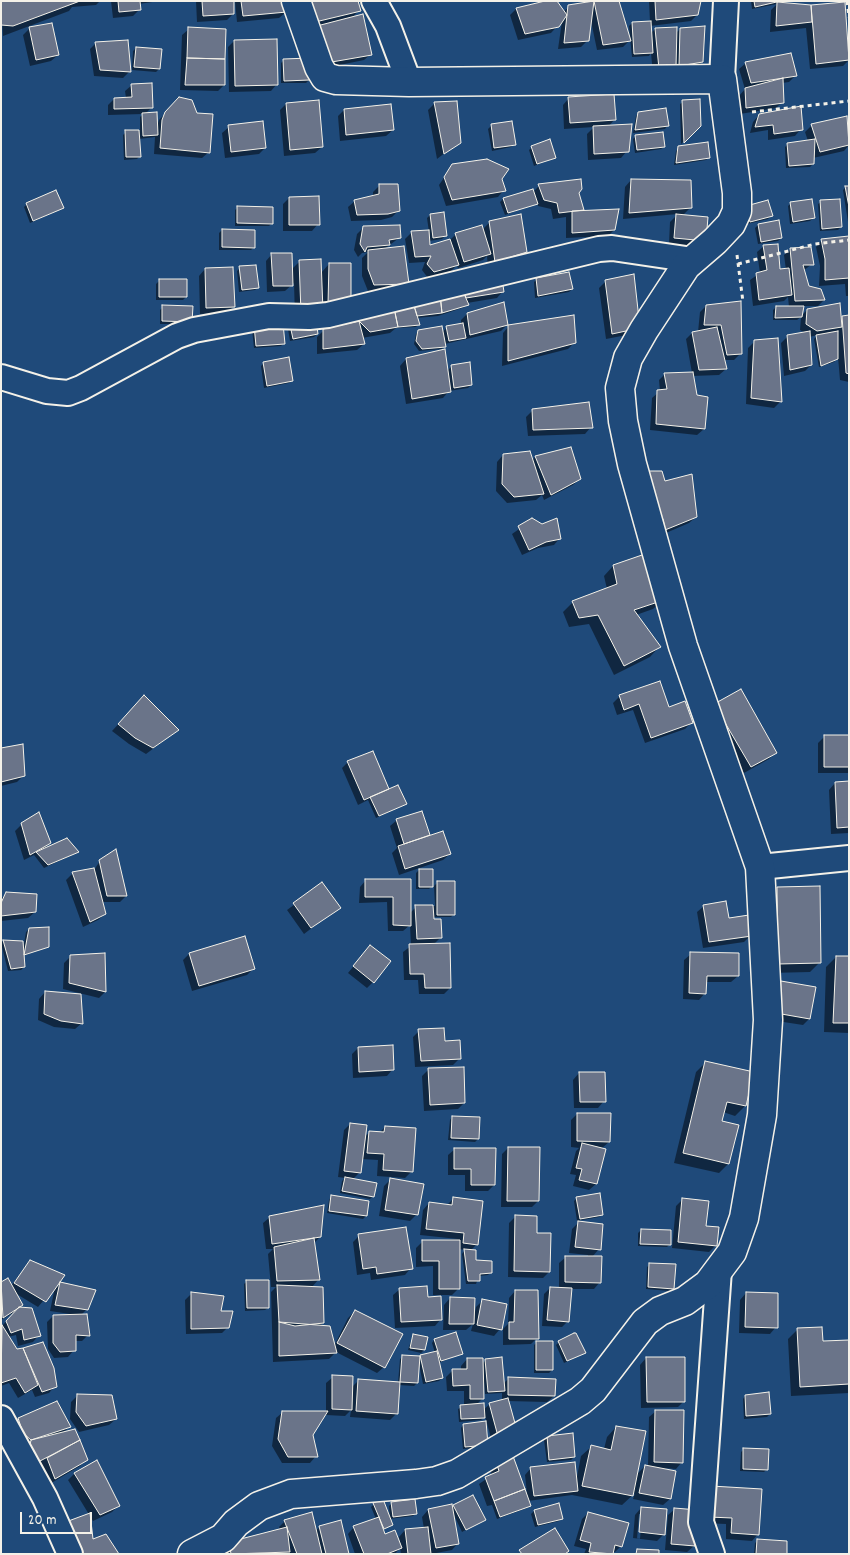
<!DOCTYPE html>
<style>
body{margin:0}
#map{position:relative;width:850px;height:1555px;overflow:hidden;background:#1f4a7a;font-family:Dekko,sans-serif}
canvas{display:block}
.frame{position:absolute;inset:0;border:2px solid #f4f1e8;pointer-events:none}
.scale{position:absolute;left:20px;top:1512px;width:72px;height:22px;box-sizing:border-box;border:2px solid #f4f1e8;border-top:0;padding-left:6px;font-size:15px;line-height:18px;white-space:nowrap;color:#f4f1e8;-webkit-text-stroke:4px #1f4a7a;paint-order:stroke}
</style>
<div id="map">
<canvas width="850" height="1555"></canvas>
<div class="frame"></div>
<div class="scale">20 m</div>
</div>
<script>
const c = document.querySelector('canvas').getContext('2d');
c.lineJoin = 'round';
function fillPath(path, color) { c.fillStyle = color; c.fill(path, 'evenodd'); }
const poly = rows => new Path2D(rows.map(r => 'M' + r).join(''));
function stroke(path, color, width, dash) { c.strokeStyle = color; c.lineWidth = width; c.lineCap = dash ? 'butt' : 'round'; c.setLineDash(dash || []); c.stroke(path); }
fillPath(poly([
 [1,1,100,1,96,5,72,7,69,11,3,36],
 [111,1,159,1,139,4,140,9,133,16,113,18],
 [196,1,233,1,233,14,227,20,197,22],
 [235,1,285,1,286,12,279,18,237,22],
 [297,1,359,10,352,18,371,54,364,60,320,69],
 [598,1,629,41,623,47,597,50,591,21,588,40,581,47,558,49,562,21,551,33,518,40,510,15,516,9,563,12,569,7],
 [649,1,699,1,697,15,691,21,650,26,650,34,655,29,675,34,680,29,702,62,696,68,653,74,651,53,649,56,632,57,629,26,632,23,650,22],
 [751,1,789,1,780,3,811,7,844,3,849,60,843,66,810,69,806,28,770,32,771,10,777,4,752,9],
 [30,28,58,55,51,61,30,66,23,35],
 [189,29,224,85,218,91,180,90,182,35],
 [234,41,277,84,271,91,229,92,228,47],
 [96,43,129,72,123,78,94,76,90,49],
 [136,48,159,69,156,72,132,70,133,51],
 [284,60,309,80,306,83,281,83,281,63],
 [746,63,795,76,789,82,782,83,782,102,776,108,740,114,739,96,745,89,739,69],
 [132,85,152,107,145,114,157,126,159,120,180,98,209,152,202,158,154,154,155,137,139,139,140,156,137,159,124,160,123,135,126,132,140,131,140,117,143,114,108,115,108,105,114,99,126,98,125,91],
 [569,98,615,119,608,127,627,151,621,158,588,160,587,134,594,127,564,129,563,105],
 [683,102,700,126,681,144,680,104],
 [435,103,459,142,437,159,428,110],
 [286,104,322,147,315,153,284,156,280,110],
 [344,110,393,130,386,136,340,141,338,116],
 [639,113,667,126,665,129,633,133,636,116],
 [759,115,801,129,795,136,768,140,768,130,750,133,753,122],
 [846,118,849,145,844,151,813,158,813,164,810,167,786,168,785,147,788,144,808,141,805,132,812,125],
 [511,123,514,144,511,147,492,151,488,129,491,126],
 [229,127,265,148,259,154,225,158,222,133],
 [636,136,664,147,661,149,635,153,633,139],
 [532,147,554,157,534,166,529,150],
 [679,148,709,157,706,160,674,165,676,151],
 [452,166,504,190,498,197,446,206,439,185],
 [631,180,691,207,682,216,699,247,669,244,670,222,678,214,623,219,625,187],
 [580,181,577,193,584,212,614,230,608,236,566,238,566,217,553,219,551,209,538,206,537,203,505,215,500,202,503,199,533,192,539,186],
 [379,186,399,210,392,217,381,220,351,221,348,207,355,201,373,197,373,192],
 [846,187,849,188,848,222,843,190],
 [289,198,318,224,312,231,283,231,283,204],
 [821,202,841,227,838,230,820,231,818,204],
 [791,203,813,218,810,221,790,224,788,206],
 [27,204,63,208,30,223,24,207],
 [238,207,272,223,269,226,235,226,235,210],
 [744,210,771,216,768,219,747,224],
 [430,215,445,236,442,239,429,241,429,246,449,241,456,234,482,230,490,222,525,252,519,258,488,268,487,256,483,260,458,268,457,265,451,271,428,278,422,270,425,262,409,263,405,239,411,233,429,232,427,218],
 [758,225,781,238,778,241,758,244,755,228],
 [364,227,399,238,383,250,407,283,401,289,368,291,362,276,362,258,368,252,362,253,358,257,354,250,357,234],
 [222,230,254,247,251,250,219,250,219,233],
 [849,238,849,296,846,296,845,284,819,286,820,266,816,247,822,240],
 [764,246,779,270,786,270,784,255,791,249,812,264,803,271,808,287,824,300,818,306,803,306,801,316,807,310,840,317,849,316,849,382,840,380,838,357,834,362,819,367,814,339,818,335,809,337,811,365,805,371,784,376,781,343,788,336,805,333,800,330,801,317,797,320,773,320,773,310,776,307,789,307,788,297,784,301,753,306,750,280,760,273,757,252],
 [272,254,291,270,300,261,321,273,329,264,349,304,295,318,294,283,285,291,267,292,266,261],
 [240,268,258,287,255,290,239,292,237,271],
 [205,269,234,306,227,313,200,314,199,276],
 [537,279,572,289,569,292,535,298,534,282],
 [159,281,186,297,183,300,156,300,156,284],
 [605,282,632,334,606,339,599,288],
 [458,289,503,291,497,298,467,303,465,307,438,316,416,318,418,325,416,327,396,328,390,333,362,338,364,344,357,350,317,354,317,337,324,330,354,324,354,320],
 [740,303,741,353,734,360,724,360,726,369,719,375,692,376,704,429,697,435,650,430,652,398,660,391,659,380,665,374,692,373,686,339,692,333,698,332,700,312,706,306],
 [163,307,188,324,160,324,160,310],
 [467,314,507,325,501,331,445,344,442,349,419,351,414,344,416,334,419,331,442,332,447,328,461,325,461,320],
 [291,326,317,334,314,337,290,341,288,329],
 [509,326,574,343,568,349,502,366,503,333],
 [252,329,284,343,281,346,254,348],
 [755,341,781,401,774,408,746,404,748,348],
 [444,351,447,371,452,366,471,385,468,388,449,391,443,398,406,404,400,366,406,359],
 [264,363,292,380,289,383,264,388,261,366],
 [533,410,591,427,585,434,528,436,526,417],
 [570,449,580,478,573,485,544,500,542,495,536,500,507,503,496,491,497,462,503,455,532,461,535,457],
 [664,483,696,517,689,523,659,536],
 [532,520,560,538,554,545,538,548,522,555,512,534],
 [644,555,663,600,653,609,636,615,659,647,650,657,614,675,589,624,569,627,563,612,572,603,607,589,604,576,613,566],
 [659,683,669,709,691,723,685,729,645,743,633,710,617,715,613,703,619,697],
 [740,691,775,752,769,759,744,773,709,711],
 [138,703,178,730,146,754,129,744,112,731],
 [825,736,849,736,849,773,818,773,818,743],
 [1,749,24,775,17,782,1,786],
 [348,762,388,788,405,804,376,818,368,800,358,805,342,768],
 [835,783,849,783,849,833,831,834,829,790],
 [421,812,429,837,450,854,443,860,399,875,392,853,397,848,390,826,397,820],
 [22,824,50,843,43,850,78,852,44,868,34,855,24,860,15,831],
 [116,851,126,896,120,902,102,902,105,914,98,920,83,927,66,880,73,873,94,870,100,861],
 [419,870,432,886,429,889,416,889,416,873],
 [366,880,410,881,410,913,416,907,435,906,434,886,437,883,454,914,451,917,433,917,440,938,433,945,450,988,444,994,419,994,418,980,404,980,403,952,411,946,410,925,403,931,388,931,387,902,359,903,360,887],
 [322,884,339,907,304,934,287,910],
 [777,888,819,963,810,972,769,973,768,898],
 [7,893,35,912,28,918,1,921,1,899],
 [704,906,728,920,751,935,744,942,703,948,697,912],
 [29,929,48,946,23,956,24,967,21,970,8,971,1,943,3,941,23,949,26,932],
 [244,938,253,969,247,975,192,991,183,960,189,954],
 [370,946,373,982,367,988,348,973],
 [691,954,738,976,731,982,705,982,705,993,699,1000,683,999,684,960],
 [71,956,105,992,99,998,63,989,64,963],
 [836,957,849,957,849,1033,824,1032,826,967],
 [769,987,809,1019,803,1025,764,1019],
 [45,992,82,1023,75,1029,54,1027,38,1020,39,999],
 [419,1031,460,1058,453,1065,415,1067,413,1037],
 [358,1048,393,1069,387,1076,353,1078,352,1054],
 [706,1062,753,1073,745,1106,735,1116,723,1112,721,1122,728,1164,719,1173,674,1163,696,1072],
 [428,1070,464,1103,458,1109,424,1111,422,1076],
 [579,1073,604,1101,598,1108,574,1108,573,1080],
 [577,1114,609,1142,601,1149,596,1184,589,1190,573,1186,576,1175,570,1174,576,1151,579,1148,571,1147,571,1120],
 [452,1117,478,1139,475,1142,448,1140,450,1120],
 [350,1124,364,1137,370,1132,379,1133,385,1127,411,1172,405,1178,377,1176,378,1160,361,1159,360,1172,353,1179,373,1196,370,1199,340,1193,342,1181,345,1178,338,1177,344,1130],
 [508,1148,538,1201,532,1207,501,1207,502,1154],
 [455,1149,494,1185,488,1191,465,1191,465,1175,448,1175,448,1155],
 [391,1179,417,1214,410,1221,379,1216,384,1186],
 [331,1197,366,1216,363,1219,327,1213,329,1200],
 [454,1198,477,1244,470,1251,475,1262,491,1272,488,1275,479,1276,476,1284,466,1284,462,1254,465,1250,459,1249,459,1288,452,1295,433,1295,433,1266,416,1267,416,1248,423,1241,458,1239,420,1235,423,1210,429,1203,447,1205],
 [577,1198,602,1215,599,1217,577,1221,574,1201],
 [682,1200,705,1227,716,1245,709,1252,672,1248,676,1206],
 [516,1216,535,1234,549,1272,543,1278,508,1277,509,1223],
 [270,1217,320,1237,313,1244,319,1279,311,1288,323,1323,320,1326,334,1346,348,1318,355,1311,384,1367,377,1373,336,1352,329,1359,273,1362,271,1292,276,1287,271,1287,268,1254,273,1249,266,1249,263,1223],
 [578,1223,599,1249,592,1257,600,1282,594,1289,570,1289,568,1321,562,1327,542,1326,544,1294,550,1288,559,1289,559,1263,566,1257,588,1257,588,1255,569,1253,572,1229],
 [641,1230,670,1244,667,1247,638,1246,638,1233],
 [359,1236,411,1268,405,1275,371,1280,370,1273,357,1275,353,1242],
 [30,1261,57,1287,61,1283,87,1309,81,1315,88,1335,82,1341,75,1341,74,1350,68,1357,54,1358,48,1349,47,1322,53,1316,70,1314,50,1311,55,1287,38,1307,15,1293,18,1308,39,1335,33,1342,18,1346,16,1335,8,1337,17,1351,42,1343,55,1386,49,1393,35,1397,32,1390,18,1398,9,1383,1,1386,1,1327,15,1312,1,1320,1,1284,11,1286],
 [650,1264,673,1288,670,1291,646,1289,647,1267],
 [247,1281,268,1308,265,1310,245,1311,244,1284],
 [400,1289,441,1319,435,1326,395,1328,393,1295],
 [515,1291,537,1338,531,1344,503,1345,503,1329,508,1324,509,1298],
 [192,1293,220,1312,228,1327,222,1333,186,1334,185,1300],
 [746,1293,776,1327,770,1334,739,1333,740,1300],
 [450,1298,474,1317,476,1307,483,1300,500,1329,494,1336,471,1331,473,1324,466,1330,443,1330,444,1305],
 [797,1330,822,1342,849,1341,849,1393,791,1396,788,1339],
 [413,1335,424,1350,421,1353,408,1350],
 [434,1340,461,1354,438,1363,442,1378,439,1381,423,1384,419,1364,417,1383,414,1386,398,1385,396,1414,390,1420,350,1417,351,1410,345,1416,326,1415,326,1383,333,1377,351,1388,359,1380,398,1383,400,1359,403,1356,419,1357,435,1353,432,1343],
 [537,1342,552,1370,549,1373,534,1373,534,1345],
 [559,1342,584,1353,564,1363,556,1345],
 [646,1358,684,1401,678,1407,641,1408,640,1365],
 [467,1359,482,1364,486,1360,503,1384,509,1378,554,1396,547,1402,507,1401,516,1434,493,1445,485,1416,481,1420,459,1422,458,1409,464,1406,464,1391,447,1391,446,1377,453,1370,461,1370,461,1366],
 [482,1382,484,1382,485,1394,502,1393,502,1401,490,1404,483,1410,476,1405,482,1399],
 [78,1395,116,1419,109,1425,79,1432,70,1419,71,1402],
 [745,1396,770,1414,767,1417,744,1419,743,1399],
 [656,1411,682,1462,676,1469,664,1468,675,1472,670,1499,663,1505,633,1499,635,1493,622,1505,572,1495,528,1501,530,1506,527,1508,497,1519,492,1505,487,1506,479,1484,492,1475,490,1470,496,1464,527,1494,525,1475,531,1468,576,1482,581,1456,591,1447,604,1449,607,1437,616,1427,636,1475,645,1466,648,1467,649,1417],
 [283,1412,311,1435,316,1456,310,1463,282,1463,272,1446,276,1418],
 [19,1419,70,1426,63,1433,74,1430,86,1459,80,1466,48,1485,40,1463,33,1467,12,1425],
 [463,1425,484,1447,463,1449,461,1428],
 [547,1437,574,1457,571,1460,547,1462,544,1440],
 [744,1449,767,1469,764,1472,740,1471,741,1452],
 [74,1474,118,1506,112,1512,93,1521,68,1480],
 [705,1494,758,1534,752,1541,726,1539,726,1524,703,1523],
 [392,1503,416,1513,413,1516,389,1519,392,1525,383,1530,385,1536,400,1544,399,1537,405,1530,424,1529,422,1517,428,1510,451,1506,451,1509,454,1506,484,1520,462,1532,453,1513,458,1543,452,1550,431,1554,401,1554,400,1548,395,1554,355,1554,348,1534,354,1527,376,1519,371,1507,374,1504,390,1519,389,1506],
 [558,1505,561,1519,559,1521,535,1527,531,1514,534,1511],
 [641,1508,664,1534,657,1541,633,1538,635,1515],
 [639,1514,642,1514,640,1539,637,1539],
 [675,1509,694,1546,687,1552,665,1550,668,1515],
 [588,1513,621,1546,615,1552,584,1554,586,1549,574,1546,582,1519],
 [285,1521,315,1531,320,1527,348,1554,224,1554,223,1550,280,1530,279,1527],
 [758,1540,785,1554,754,1554,755,1543]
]), '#0007');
const building = poly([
 [1,1,80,1,13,26,1,25,1,1],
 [118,1,140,1,141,10,119,12,118,1],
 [202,1,234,1,234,14,203,16,202,1],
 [241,1,286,1,287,12,243,16,241,1],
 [306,1,358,1,361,11,311,23,306,1],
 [545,1,557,1,567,15,559,27,525,34,516,8,545,1],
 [594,1,619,1,631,41,603,45,594,1],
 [594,1,589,41,564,43,568,5,594,1],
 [655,1,701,1,698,15,656,20,655,1],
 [754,1,781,1,755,7,754,1],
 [777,2,811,5,812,22,776,26,777,2],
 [845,2,849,60,816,64,811,5,845,2],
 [363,14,372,55,326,63,313,27,363,14],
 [651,21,653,53,634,54,632,22,651,21],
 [52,23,59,55,36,60,29,27,52,23],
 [705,26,703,62,679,66,680,28,705,26],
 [188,27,226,29,225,59,187,58,188,27],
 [677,27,676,67,659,69,655,28,677,27],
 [277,39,278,85,235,86,234,40,277,39],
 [128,40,131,72,100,70,95,42,128,40],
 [136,47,162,49,160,69,134,67,136,47],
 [791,53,797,76,751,83,745,62,791,53],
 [187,58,225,59,225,85,185,85,187,58],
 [310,58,310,80,284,81,283,59,310,58],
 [783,78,784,103,746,108,745,88,783,78],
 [152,83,153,108,114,109,114,98,132,97,131,84,152,83],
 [614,94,616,120,570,123,568,97,614,94],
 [179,97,192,100,197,113,213,114,210,153,160,148,162,120,165,112,179,97],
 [700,99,701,126,684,143,682,100,700,99],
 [319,100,323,147,290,150,286,103,319,100],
 [457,101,461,143,444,154,434,102,457,101],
 [391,104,394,130,346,135,344,109,391,104],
 [801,106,803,130,774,134,773,125,755,127,759,114,801,106],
 [666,108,669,126,635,130,638,112,666,108],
 [157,112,158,135,143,136,142,113,157,112],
 [847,116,849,145,820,152,811,124,847,116],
 [263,121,266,148,231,152,228,125,263,121],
 [512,121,516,145,494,148,491,124,512,121],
 [632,124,629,152,594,154,593,126,632,124],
 [125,130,139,130,141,157,126,157,125,130],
 [663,132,665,147,637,150,635,135,663,132],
 [550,139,556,158,537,164,531,146,550,139],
 [815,139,814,164,789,166,787,143,815,139],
 [708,142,710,158,676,163,678,146,708,142],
 [487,159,509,169,502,179,506,191,452,200,444,177,452,164,487,159],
 [581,179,582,189,579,193,584,210,559,213,557,203,544,200,538,184,581,179],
 [631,179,691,180,692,208,629,213,631,179],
 [379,184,398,184,400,211,388,214,357,215,354,200,379,194,379,184],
 [845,186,849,186,849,207,845,186],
 [533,189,538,204,508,213,503,198,533,189],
 [56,190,64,208,33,221,26,203,56,190],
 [319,196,320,225,289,225,289,197,319,196],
 [812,199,815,218,793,222,790,202,812,199],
 [840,199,842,227,822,229,820,200,840,199],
 [768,200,773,216,750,222,746,206,768,200],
 [237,206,273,207,273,224,237,223,237,206],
 [619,209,615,230,572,233,572,211,619,209],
 [444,212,447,236,433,238,430,214,444,212],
 [521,214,527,252,495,262,489,221,521,214],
 [676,214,708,217,706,241,674,238,676,214],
 [779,220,782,238,761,242,758,224,779,220],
 [400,225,401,238,389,240,390,245,367,247,365,252,360,244,363,226,400,225],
 [482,225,491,254,464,262,455,233,482,225],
 [222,229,255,230,255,248,222,247,222,229],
 [429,230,430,245,450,239,459,265,434,272,427,264,431,256,415,257,411,231,429,230],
 [849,236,849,278,825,280,825,259,821,239,849,236],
 [778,244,780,269,789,268,792,295,759,300,756,273,767,270,763,245,778,244],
 [404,246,409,284,374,285,368,269,368,250,404,246],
 [811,247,814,265,803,265,809,286,821,289,825,300,795,301,790,248,811,247],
 [271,253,292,253,293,286,273,286,271,253],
 [321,259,323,311,301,313,299,260,321,259],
 [329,263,351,263,351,304,328,304,329,263],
 [256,265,259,288,242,290,239,266,256,265],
 [233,267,235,307,206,308,205,268,233,267],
 [501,272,504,292,466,298,461,284,501,272],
 [569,272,573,289,538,296,536,278,569,272],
 [634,274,640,328,612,334,605,280,634,274],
 [159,279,187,279,187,297,159,297,159,279],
 [461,287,469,305,442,313,440,294,461,287],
 [440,294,442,313,417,316,412,299,440,294],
 [412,299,420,325,398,327,393,303,412,299],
 [741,301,742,354,727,355,721,325,704,325,706,305,741,301],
 [504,302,508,325,470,335,467,313,504,302],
 [393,303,398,327,370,332,359,321,360,313,393,303],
 [840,303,842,327,817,331,806,324,807,309,840,303],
 [162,305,193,306,192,322,162,321,162,305],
 [776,306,804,306,802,317,775,318,776,306],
 [574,315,576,343,508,361,508,325,574,315],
 [849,315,849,374,846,373,842,316,849,315],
 [316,320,318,334,293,339,290,325,316,320],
 [359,321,365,344,323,349,323,329,359,321],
 [283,323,285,344,256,346,254,325,283,323],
 [463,323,466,338,449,341,446,326,463,323],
 [442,326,446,347,422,349,416,341,418,330,442,326],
 [717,327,727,369,699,370,692,332,717,327],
 [810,331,812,365,790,370,787,335,810,331],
 [838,331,838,359,821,366,816,335,838,331],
 [778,338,782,402,751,398,754,340,778,338],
 [445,349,451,392,412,399,406,358,445,349],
 [289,357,293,381,267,386,263,362,289,357],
 [470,362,472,385,454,388,451,365,470,362],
 [693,372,697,395,708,397,705,429,656,424,657,390,667,389,664,373,693,372],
 [589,402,593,428,533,430,532,409,589,402],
 [571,447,581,479,551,495,535,456,571,447],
 [530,451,544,494,514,497,502,484,503,454,530,451],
 [648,471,662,471,665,481,692,474,697,517,665,530,663,519,658,521,648,471],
 [532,518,542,524,557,518,561,539,546,542,529,550,518,526,532,518],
 [645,554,664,600,634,610,661,647,624,666,598,615,579,618,572,601,617,584,613,565,645,554],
 [660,681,669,707,685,701,693,723,651,738,639,704,624,710,619,695,660,681],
 [741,689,777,753,751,767,714,704,741,689],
 [144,695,179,730,153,748,135,738,118,724,144,695],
 [824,735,849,735,849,767,824,767,824,735],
 [23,744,25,776,1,782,1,748,23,744],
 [373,751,389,789,364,800,347,761,373,751],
 [849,781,849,827,837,828,835,782,849,781],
 [398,785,407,804,379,816,370,797,398,785],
 [422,811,430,835,404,844,396,819,422,811],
 [39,812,51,843,30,855,21,823,39,812],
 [443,831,451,854,405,869,398,846,443,831],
 [67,838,79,852,48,865,36,852,67,838],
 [116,849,127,896,107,896,99,860,116,849],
 [94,868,106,914,90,922,72,872,94,868],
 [419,869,433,869,433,887,419,887,419,869],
 [365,879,411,879,411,926,393,925,393,897,365,897,365,879],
 [437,881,455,881,455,915,437,915,437,881],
 [322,882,341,908,311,928,293,903,322,882],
 [820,886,821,963,778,964,777,887,820,886],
 [6,892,37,894,36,912,1,916,1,903,6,892],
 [726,901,729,918,749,915,752,936,709,942,703,905,726,901],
 [415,905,433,905,434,919,441,919,442,938,417,939,415,905],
 [49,927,49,947,24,955,29,928,49,927],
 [245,936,255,969,199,986,189,953,245,936],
 [3,940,23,941,25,967,11,969,3,940],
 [450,943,451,988,425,988,424,974,410,974,409,944,450,943],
 [370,945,391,961,374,983,353,966,370,945],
 [690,952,739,953,739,976,707,976,706,994,689,993,690,952],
 [105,953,106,992,69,983,70,955,105,953],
 [836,956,849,956,849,1023,833,1023,836,956],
 [775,980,816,987,810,1019,770,1012,775,980],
 [45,991,81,994,83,1024,61,1021,44,1014,45,991],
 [444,1028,445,1041,460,1040,461,1059,421,1061,418,1029,444,1028],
 [393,1045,394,1070,359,1072,358,1047,393,1045],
 [705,1061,754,1072,746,1106,727,1102,722,1121,739,1125,729,1164,683,1153,705,1061],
 [464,1067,465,1103,430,1105,428,1068,464,1067],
 [579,1072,605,1072,606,1102,580,1102,579,1072],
 [577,1113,611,1113,610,1142,577,1141,577,1113],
 [452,1116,480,1117,479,1139,451,1138,452,1116],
 [350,1123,367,1125,361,1173,344,1171,350,1123],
 [385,1126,416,1128,413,1172,383,1170,384,1154,367,1153,369,1131,384,1132,385,1126],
 [582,1143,606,1149,597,1184,579,1180,582,1169,576,1168,582,1143],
 [508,1147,540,1147,539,1201,507,1201,508,1147],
 [454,1148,496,1148,495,1185,471,1185,471,1169,454,1169,454,1148],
 [345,1177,377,1183,374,1197,342,1191,345,1177],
 [390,1178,424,1184,418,1215,385,1210,390,1178],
 [600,1193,603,1215,580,1219,576,1197,600,1193],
 [331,1195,369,1201,367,1216,329,1211,331,1195],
 [453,1197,483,1201,478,1245,463,1243,464,1233,426,1229,429,1202,452,1205,453,1197],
 [682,1198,709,1201,706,1226,719,1227,717,1246,678,1242,682,1198],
 [324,1205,321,1237,272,1244,269,1216,324,1205],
 [515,1215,537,1216,537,1233,551,1233,550,1272,514,1271,515,1215],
 [578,1221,603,1224,601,1250,575,1247,578,1221],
 [406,1227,413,1269,377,1274,376,1267,363,1269,358,1234,406,1227],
 [641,1229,671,1230,671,1245,640,1244,641,1229],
 [314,1238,320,1280,277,1281,274,1247,314,1238],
 [422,1240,460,1240,460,1289,439,1289,439,1261,422,1261,422,1240],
 [464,1249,476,1250,476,1260,492,1261,492,1273,480,1274,480,1281,468,1281,464,1249],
 [565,1256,602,1256,601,1283,565,1282,565,1256],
 [30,1260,65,1275,46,1302,14,1283,30,1260],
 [649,1263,676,1264,674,1289,648,1287,649,1263],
 [8,1278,23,1305,3,1318,1,1282,8,1278],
 [246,1280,269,1280,269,1308,247,1308,246,1280],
 [60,1282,96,1290,88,1310,55,1305,60,1282],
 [277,1285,323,1287,324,1323,295,1326,279,1322,277,1285],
 [427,1286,428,1297,441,1296,442,1320,401,1322,399,1288,427,1286],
 [550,1287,572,1288,569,1322,547,1320,550,1287],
 [515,1290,538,1290,539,1339,509,1339,509,1322,514,1322,515,1290],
 [191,1292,224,1296,221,1311,233,1311,229,1328,191,1329,191,1292],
 [746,1292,778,1293,778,1328,745,1327,746,1292],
 [450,1297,475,1298,474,1324,449,1324,450,1297],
 [482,1299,507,1304,502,1330,477,1325,482,1299],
 [19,1307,32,1308,41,1336,24,1340,22,1329,11,1333,6,1321,19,1307],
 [355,1310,403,1334,385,1368,337,1343,355,1310],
 [87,1314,90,1336,76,1335,76,1351,60,1352,53,1343,53,1315,87,1314],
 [279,1322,330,1326,337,1353,279,1356,279,1322],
 [2,1325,17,1349,23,1348,38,1385,25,1393,16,1378,1,1383,2,1325],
 [822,1327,823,1341,849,1340,849,1384,800,1387,797,1328,822,1327],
 [456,1332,463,1354,441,1361,434,1339,456,1332],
 [574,1333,576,1333,586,1353,567,1361,558,1341,574,1333],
 [413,1334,428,1337,425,1350,410,1348,413,1334],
 [536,1341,553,1341,553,1370,536,1370,536,1341],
 [43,1342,54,1368,57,1387,42,1392,23,1348,43,1342],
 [437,1351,443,1378,426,1382,420,1355,437,1351],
 [402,1355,420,1356,418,1383,400,1382,402,1355],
 [502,1357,505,1391,488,1392,485,1359,502,1357],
 [646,1357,685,1357,685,1402,647,1402,646,1357],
 [467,1358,483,1358,484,1399,470,1399,470,1385,453,1386,452,1369,467,1369,467,1358],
 [332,1375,353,1376,352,1410,332,1409,332,1375],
 [508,1377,556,1379,555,1396,508,1395,508,1377],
 [358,1379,400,1382,398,1414,356,1411,358,1379],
 [769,1392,771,1414,746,1416,745,1395,769,1392],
 [77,1394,112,1395,117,1419,86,1426,76,1412,77,1394],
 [508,1398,518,1434,499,1440,489,1403,508,1398],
 [57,1401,71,1427,31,1440,23,1433,18,1418,57,1401],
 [484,1403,485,1418,461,1419,460,1405,484,1403],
 [655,1410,684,1410,683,1463,654,1462,655,1410],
 [282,1411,328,1411,313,1435,318,1457,288,1457,278,1439,282,1411],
 [486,1421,488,1445,465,1447,463,1424,486,1421],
 [616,1426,646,1431,633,1496,582,1486,591,1445,611,1450,616,1426],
 [75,1429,80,1440,40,1461,28,1453,31,1440,75,1429],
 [573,1433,575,1457,549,1460,547,1436,573,1433],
 [80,1440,88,1460,55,1479,47,1458,80,1440],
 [743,1448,769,1449,768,1470,743,1469,743,1448],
 [513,1456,525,1489,494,1501,485,1477,499,1471,496,1462,513,1456],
 [97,1460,120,1506,100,1515,74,1473,97,1460],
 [575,1462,578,1491,534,1496,530,1467,575,1462],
 [645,1465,676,1471,671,1499,639,1493,645,1465],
 [711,1486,762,1489,759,1535,731,1533,732,1518,709,1517,711,1486],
 [525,1489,531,1506,500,1517,494,1501,525,1489],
 [473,1495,486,1520,466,1530,453,1505,473,1495],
 [383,1499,393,1525,384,1529,373,1503,383,1499],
 [415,1499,417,1514,393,1517,391,1502,415,1499],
 [559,1503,563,1519,538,1525,534,1510,559,1503],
 [452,1504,459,1544,436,1548,428,1509,452,1504],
 [641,1507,667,1509,665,1535,639,1532,641,1507],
 [674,1508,698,1510,695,1546,671,1544,674,1508],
 [312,1512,322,1554,297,1554,284,1520,312,1512],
 [588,1512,629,1523,622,1547,615,1545,613,1554,589,1552,591,1543,580,1540,588,1512],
 [90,1513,93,1539,106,1534,119,1554,75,1554,63,1523,90,1513],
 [379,1517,385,1534,395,1530,402,1548,387,1554,364,1554,353,1526,379,1517],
 [341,1520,349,1554,326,1554,319,1526,341,1520],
 [287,1527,290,1552,231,1554,229,1542,287,1527],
 [428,1527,431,1554,408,1554,405,1529,428,1527],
 [555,1528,569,1551,565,1554,522,1554,519,1550,555,1528],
 [757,1539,787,1541,787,1554,756,1554,757,1539],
 [637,1549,659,1550,659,1554,636,1554,637,1549]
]);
fillPath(building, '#6a7489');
stroke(building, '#f4f1e8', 1);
const street = poly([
 [374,1,388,26,409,82],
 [722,79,726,1],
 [1,377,47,391,68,393,81,388,177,336,194,330,269,316,309,317,328,315,599,249,612,248,693,260],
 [760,867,849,858],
 [1,1418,45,1498,70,1554],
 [712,1554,701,1522,719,1270]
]);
const secondary = poly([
 [192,1554,223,1538,236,1523,259,1506,291,1494,416,1484,437,1481,457,1474,580,1401,593,1390,645,1322,660,1311,685,1301,708,1284,732,1252,744,1218,762,1115,768,1020,760,867,683,646,632,464,623,421,620,388,628,358,644,330,686,266,715,241,731,224,737,211,737,193,722,79,409,82,336,80,325,77,319,67,296,1]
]);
stroke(street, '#f4f1e8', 28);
stroke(secondary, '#f4f1e8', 31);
stroke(poly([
 [847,1,849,17],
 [752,112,849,101],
 [737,255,743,302],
 [738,264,815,244,849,240]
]), '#f4f1e8', 3, [4, 4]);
stroke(street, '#1f4a7a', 24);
stroke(secondary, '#1f4a7a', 28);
</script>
